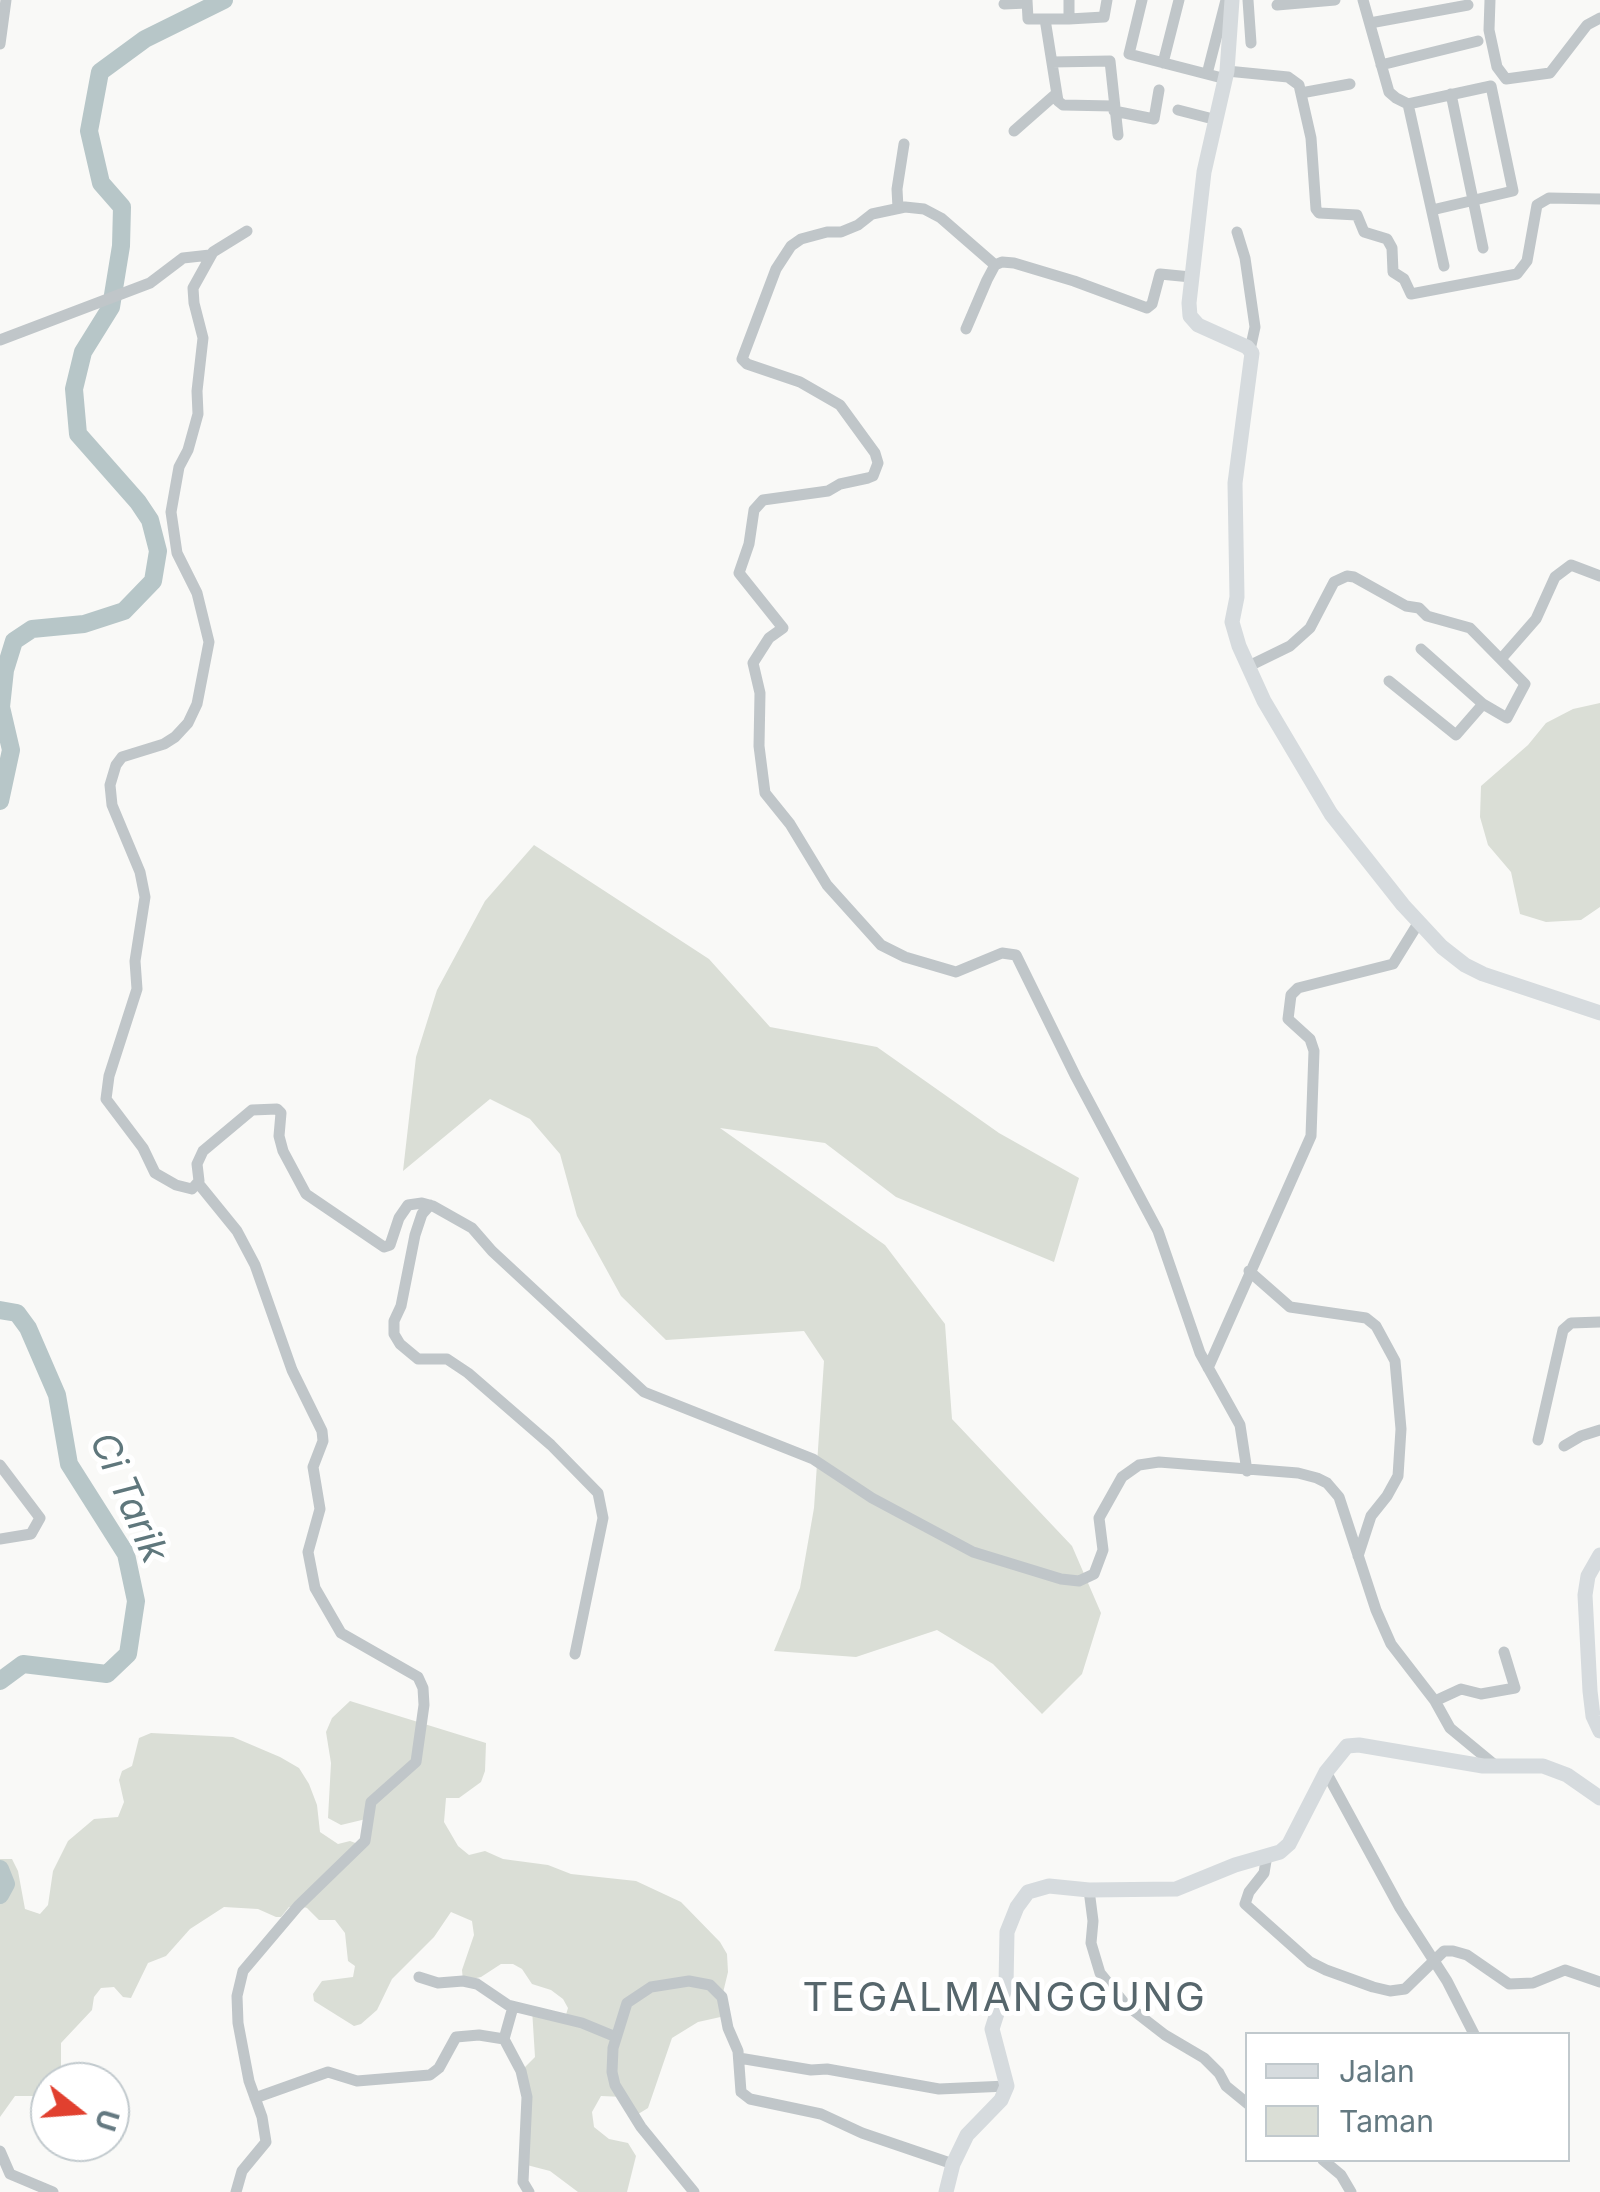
<!DOCTYPE html>
<style>
body{margin:0}
#map{position:relative;width:1600px;height:2192px;overflow:hidden;background:#f9f9f7;font-family:Inter,sans-serif}
canvas{display:block}
.legend{position:absolute;left:1245px;top:2032px;width:325px;height:130px;box-sizing:border-box;background:#fff;border:2px solid #c1c9cd;margin:0;padding:12px 18px;list-style:none;font-size:30px;color:#647981}
.legend li{display:flex;align-items:center;gap:20px;height:50px}
.legend b{width:50px;border:2px solid #c1c9cd}
.north{position:absolute;left:30px;top:2062px;width:100px;height:100px;box-sizing:border-box;background:#fff;border:2px solid #c1c9cd;border-radius:50%;rotate:107deg;font-size:28px;font-weight:700;line-height:40px;text-align:center;color:#647981}
.north::after{content:'';display:block;margin:auto;width:35px;height:45px;background:#e1402f;clip-path:polygon(50% 0,100% 100%,50% 72%,0 100%)}
</style>
<div id="map">
<canvas width="1600" height="2192"></canvas>
<ul class="legend">
<li><b style="height:12px;background:#d6dbde"></b>Jalan</li>
<li><b style="height:28px;background:#daded6"></b>Taman</li>
</ul>
<div class="north">U</div>
</div>
<script>
const c = document.querySelector('canvas').getContext('2d');
c.lineJoin = 'round';
function fillPath(path, color) { c.fillStyle = color; c.fill(path, 'evenodd'); }
const poly = rows => new Path2D(rows.map(r => 'M' + r).join(''));
function stroke(path, color, width, dash) { c.strokeStyle = color; c.lineWidth = width; c.lineCap = dash ? 'butt' : 'round'; c.setLineDash(dash || []); c.stroke(path); }
function drawText(font, color, halo, rows, align = 'center') {
  c.font = font + ' Inter,sans-serif'; c.lineWidth = 10; c.setLineDash([]); c.textBaseline = 'middle'; c.strokeStyle = halo; c.fillStyle = color; for (const [text, x, y, turn = 0] of rows) {
    c.save(); c.translate(x, y); c.rotate((+turn || 0) * Math.PI / 180); c.textAlign = isNaN(turn) ? turn : align; if (halo) c.strokeText(text, 0, 0); c.fillText(text, 0, 0); c.restore();
  }
}
fillPath(poly([
 [1600,703,1600,907,1581,920,1546,922,1520,914,1511,872,1488,845,1480,817,1481,786,1528,745,1546,723,1573,709],
 [534,845,709,959,770,1027,877,1047,999,1133,1079,1178,1054,1262,896,1197,825,1143,720,1128,885,1245,945,1324,952,1419,1072,1546,1101,1613,1082,1674,1042,1714,993,1664,937,1630,856,1657,774,1651,800,1588,814,1508,824,1361,804,1331,666,1340,621,1296,577,1216,560,1154,530,1119,490,1099,403,1171,416,1057,437,990,485,901],
 [350,1701,486,1743,485,1771,481,1782,459,1798,446,1798,444,1822,458,1846,469,1855,485,1851,503,1859,548,1865,571,1874,636,1881,681,1902,720,1942,727,1954,728,1972,722,1997,725,2016,698,2022,672,2038,648,2108,635,2116,624,2097,601,2096,592,2112,594,2127,609,2139,628,2143,636,2156,627,2192,578,2192,550,2171,523,2164,528,2109,521,2071,535,2057,532,2009,565,2018,568,2008,563,1999,551,1990,532,1984,522,1969,513,1964,501,1964,481,1977,463,1981,462,1970,474,1935,472,1921,451,1912,434,1937,392,1979,377,2010,361,2024,354,2026,314,2001,313,1994,322,1981,353,1977,355,1966,348,1961,345,1933,335,1920,319,1920,307,1908,300,1906,289,1907,281,1917,276,1917,258,1909,224,1907,190,1929,166,1956,148,1963,131,1998,123,1997,114,1987,101,1988,94,1997,92,2010,61,2043,61,2067,54,2082,50,2082,50,2088,37,2096,15,2096,0,2117,0,1859,12,1859,18,1871,25,1909,40,1914,48,1905,53,1871,68,1841,94,1819,118,1817,124,1802,119,1780,122,1771,132,1766,139,1738,151,1733,233,1737,280,1757,299,1768,309,1784,317,1805,320,1832,338,1844,350,1841,361,1845,366,1819,341,1825,328,1818,331,1763,326,1732,332,1718]
]), '#daded6');
stroke(poly([
 [0,801,11,750,1,707,5,670,14,641,32,629,84,624,124,611,153,581,158,551,150,520,138,502,78,434,74,389,83,352,111,307,121,246,122,207,101,183,89,131,100,72,145,39,224,0],
 [0,1310,17,1313,28,1328,57,1395,69,1464,126,1554,136,1601,128,1654,107,1674,23,1664,0,1681],
 [0,1869,6,1884,0,1895]
]), '#b7c6c8', 18);
stroke(poly([
 [1027,0,1028,19,1069,19],
 [1069,0,1069,19,1104,17,1107,0],
 [1142,0,1129,54,1226,79],
 [1248,0,1251,43],
 [1363,0,1389,92,1396,98,1408,104,1491,86,1513,191,1432,210],
 [1490,0,1489,30,1497,67,1506,79,1550,73,1587,25,1600,18],
 [1004,4,1027,3],
 [1277,5,1335,0],
 [1045,19,1058,101,1063,105,1113,106],
 [1370,23,1468,5],
 [0,44,6,0],
 [1052,62,1110,61,1118,135],
 [1163,63,1179,0],
 [1381,65,1478,41],
 [1227,71,1288,77,1299,85,1311,138,1316,209,1319,213,1357,215,1364,232,1387,239,1392,248,1393,272,1404,279,1411,294,1517,274,1527,261,1537,205,1549,198,1600,199],
 [1207,74,1226,0],
 [1301,93,1350,84],
 [1451,94,1483,248],
 [1408,104,1444,266],
 [1178,110,1217,120],
 [1114,111,1154,119,1159,90],
 [1014,131,1056,94],
 [898,208,897,189,904,144],
 [247,231,213,252,193,288,194,303,203,338,197,391,198,414,188,450,179,467,171,512,177,553,197,593,209,642,197,704,188,723,175,737,164,744,122,757,116,765,110,785,112,805,140,872,145,897,135,961,137,989,109,1076,106,1099,143,1148,155,1173,176,1185,192,1189,199,1181,197,1164,203,1151,252,1110,277,1109,281,1113,279,1136,283,1151,306,1194,384,1247,390,1245,399,1218,408,1205,422,1203,433,1206,472,1228,492,1251,644,1392,813,1459,872,1498,973,1552,1061,1579,1079,1581,1094,1574,1103,1550,1099,1518,1122,1477,1139,1465,1159,1462,1298,1473,1317,1478,1327,1483,1339,1497,1376,1610,1391,1644,1435,1701,1450,1728,1496,1766],
 [1237,232,1245,258,1255,327,1250,350],
 [995,265,941,218,924,209,905,207,872,214,858,225,841,232,827,232,801,239,791,246,776,269,742,359,747,364,800,382,840,405,875,453,878,463,873,476,868,478,840,484,828,491,763,500,754,510,749,544,739,573,783,628,769,638,753,663,760,693,759,746,765,793,790,824,827,885,881,945,905,957,956,972,1002,953,1016,955,1076,1077,1158,1231,1200,1353,1240,1425,1247,1471],
 [966,329,987,280,995,265,1002,262,1014,263,1074,281,1147,308,1152,304,1160,274,1191,277],
 [0,340,150,283,183,258,210,255],
 [1501,659,1536,619,1555,577,1571,565,1600,576],
 [1249,666,1290,646,1310,628,1334,582,1347,576,1354,577,1406,606,1419,608,1427,616,1470,628,1525,684,1507,718,1483,704,1421,649],
 [1389,681,1456,735,1483,704],
 [198,1183,237,1231,255,1265,292,1370,322,1431,323,1441,313,1467,320,1509,308,1552,315,1588,341,1633,418,1677,423,1688,424,1705,416,1762,371,1802,365,1841,298,1906,243,1971,237,1996,238,2023,249,2081,262,2117,266,2142,242,2171,236,2192],
 [430,1205,422,1214,415,1235,401,1306,394,1321,394,1334,400,1344,418,1359,447,1359,468,1373,551,1445,598,1493,603,1518,575,1654],
 [1249,1271,1290,1307,1366,1318,1376,1326,1395,1361,1401,1429,1398,1476,1387,1496,1371,1516,1358,1556],
 [1208,1368,1311,1136,1314,1051,1310,1039,1288,1019,1291,995,1298,988,1393,964,1419,922],
 [1538,1440,1563,1330,1571,1323,1600,1322],
 [1564,1446,1581,1436,1600,1430],
 [0,1465,40,1518,31,1534,0,1539],
 [1435,1701,1461,1689,1481,1694,1515,1688,1504,1652],
 [1326,1772,1400,1908,1447,1981,1474,2034],
 [1267,1855,1264,1873,1249,1892,1245,1904,1310,1962,1326,1970,1373,1987,1390,1991,1405,1989,1444,1951,1453,1951,1467,1955,1509,1984,1533,1983,1565,1970,1600,1982],
 [1089,1890,1093,1921,1091,1943,1100,1973,1125,2004,1165,2035,1204,2058,1219,2073,1226,2086,1248,2104],
 [419,1977,438,1983,463,1981,477,1984,508,2005,582,2023,616,2037],
 [504,2039,521,2071,527,2097,523,2182,529,2192],
 [739,2058,811,2070,827,2069,939,2089,1007,2086],
 [255,2098,328,2072,357,2081,430,2075,439,2068,456,2037,479,2035,504,2039,513,2007],
 [0,2151,10,2174,53,2192],
 [1323,2160,1341,2175,1351,2192],
 [694,2192,641,2127,615,2085,612,2072,613,2048,627,2003,651,1987,689,1981,710,1985,722,1997,728,2028,738,2051,741,2092,750,2099,821,2114,862,2133,953,2164]
]), '#c0c6c9', 11);
stroke(poly([
 [1232,0,1227,71,1204,172,1189,303,1190,316,1198,325,1247,347,1252,353,1235,483,1237,597,1232,622,1239,646,1264,701,1331,814,1403,905,1442,947,1465,965,1483,974,1600,1013],
 [1600,1555,1588,1576,1585,1595,1590,1691,1593,1716,1600,1731],
 [946,2192,953,2164,967,2135,1001,2100,1007,2086,992,2029,1006,1985,1007,1932,1017,1907,1028,1892,1049,1886,1089,1890,1176,1889,1235,1865,1280,1852,1289,1844,1326,1772,1347,1746,1359,1745,1483,1766,1543,1766,1567,1775,1600,1798]
]), '#d6dbde', 15);
drawText('italic 38px', '#5f777c', '#fff', [
 ["Ci Tarik",128,1498,66]
]);
c.letterSpacing = '2.5px';
drawText('40px', '#56666c', '#fff', [
 ["TEGALMANGGUNG",1005,1999]
]);
c.letterSpacing = '0px';
</script>
